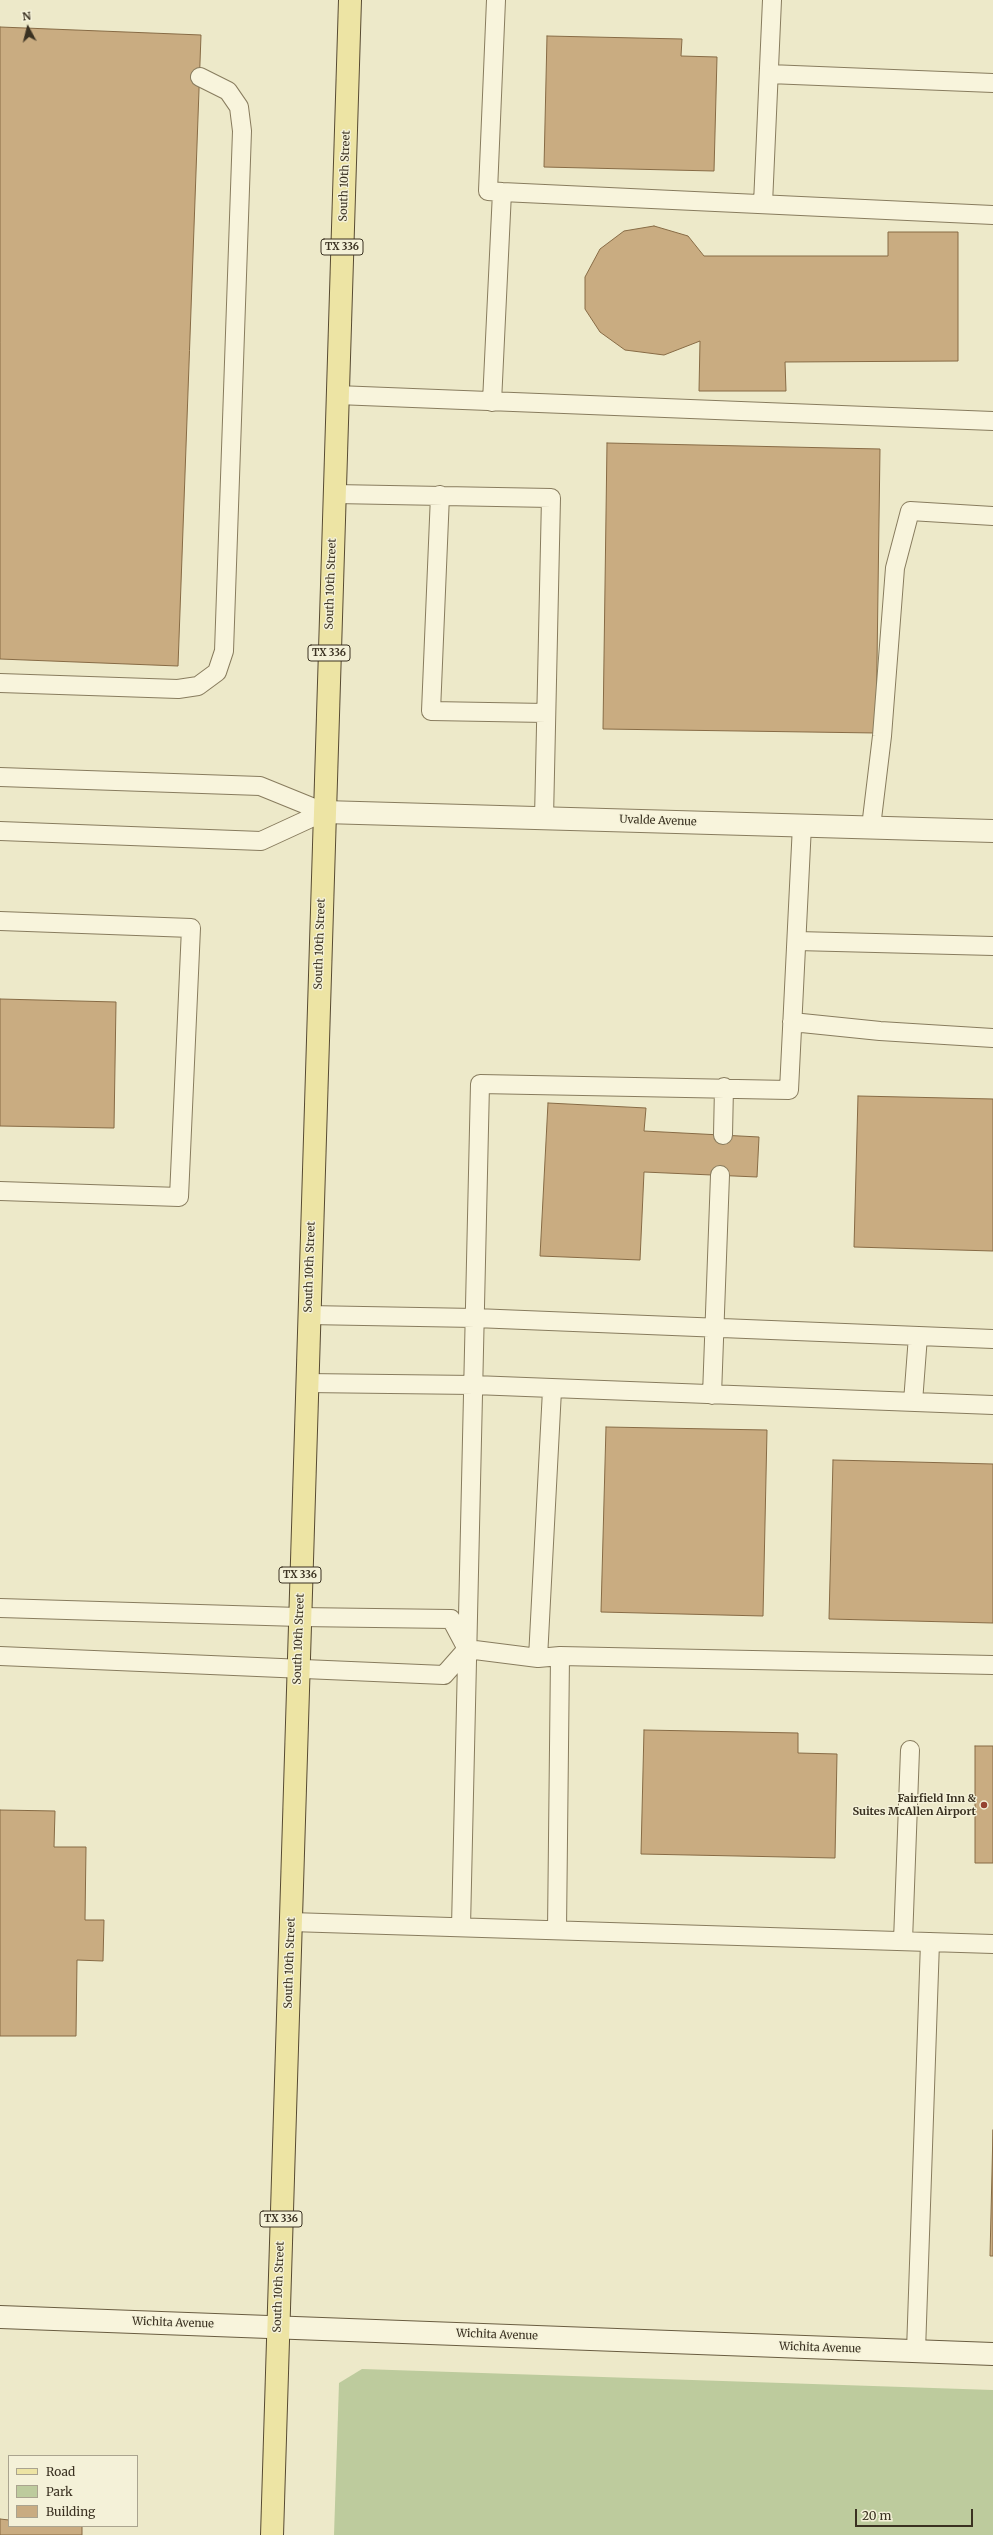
<!DOCTYPE html>
<style>
body{margin:0}
#map{position:relative;width:993px;height:2535px;overflow:hidden;background:#ede9c9;font-family:Merriweather,serif}
canvas{display:block}
.legend{position:absolute;left:8px;top:2455px;width:130px;height:72px;box-sizing:border-box;background:#f4f1d8;border:1px solid #aaa48f;margin:0;padding:5px 7px;list-style:none;font-size:12px;color:#3a3121}
.legend li{display:flex;align-items:center;gap:8px;height:20px}
.legend b{width:20px;border:1px solid #aaa48f}
.north{position:absolute;left:8px;top:8px;width:40px;height:40px;-webkit-text-stroke:3px #f4f1d8;paint-order:stroke;rotate:353deg;font-size:11px;font-weight:700;line-height:16px;text-align:center;color:#3a3121}
.north::after{content:'';display:block;margin:auto;width:14px;height:18px;background:#3a3121;clip-path:polygon(50% 0,100% 100%,50% 72%,0 100%)}
.scale{position:absolute;left:855px;top:2509px;width:118px;height:18px;box-sizing:border-box;border:2px solid #3a3121;border-top:0;padding-left:5px;font-size:12px;line-height:14px;white-space:nowrap;color:#3a3121;-webkit-text-stroke:3px #f4f1d8;paint-order:stroke}
</style>
<div id="map">
<canvas width="993" height="2535"></canvas>
<ul class="legend">
<li><b style="height:5px;background:#ede4a4"></b>Road</li>
<li><b style="height:11px;background:#bdcb9d"></b>Park</li>
<li><b style="height:11px;background:#c9ac81"></b>Building</li>
</ul>
<div class="north">N</div>
<div class="scale">20 m</div>
</div>
<script>
const c = document.querySelector('canvas').getContext('2d');
c.lineJoin = 'round';
function fillPath(path, color) { c.fillStyle = color; c.fill(path, 'evenodd'); }
const poly = rows => new Path2D(rows.map(r => 'M' + r).join(''));
function stroke(path, color, width, dash) { c.strokeStyle = color; c.lineWidth = width; c.lineCap = dash ? 'butt' : 'round'; c.setLineDash(dash || []); c.stroke(path); }
function drawText(font, color, halo, rows, align = 'center') {
  c.font = font + ' Merriweather,serif'; c.lineWidth = 3; c.setLineDash([]); c.textBaseline = 'middle'; c.strokeStyle = halo; c.fillStyle = color; for (const [text, x, y, turn = 0] of rows) {
    c.save(); c.translate(x, y); c.rotate((+turn || 0) * Math.PI / 180); c.textAlign = isNaN(turn) ? turn : align; if (halo) c.strokeText(text, 0, 0); c.fillText(text, 0, 0); c.restore();
  }
}
fillPath(poly([
 [362,2369,993,2390,993,2535,334,2535,339,2383]
]), '#bdcb9d');
const building = poly([
 [0,27,201,35,178,666,0,659,0,27],
 [547,36,682,39,681,56,717,57,714,171,544,167,547,36],
 [654,226,688,236,704,256,888,256,888,232,958,232,958,361,785,362,786,391,699,391,700,341,664,355,625,350,600,332,585,309,585,277,600,249,624,231,654,226],
 [607,443,880,449,876,733,603,729,607,443],
 [0,999,116,1002,114,1128,0,1126,0,999],
 [858,1096,993,1099,993,1251,854,1247,858,1096],
 [548,1103,646,1108,644,1131,759,1137,757,1177,644,1172,640,1260,540,1256,548,1103],
 [606,1427,767,1430,763,1616,601,1612,606,1427],
 [833,1460,993,1464,993,1623,829,1619,833,1460],
 [644,1730,798,1733,798,1753,837,1754,835,1858,641,1854,644,1730],
 [975,1746,993,1746,993,1863,975,1863,975,1746],
 [0,1810,55,1811,54,1847,86,1847,85,1920,104,1920,103,1961,77,1960,76,2036,0,2036,0,1810],
 [993,2130,993,2256,990,2256,993,2130],
 [0,2519,9,2520,9,2526,82,2526,82,2535,0,2535,0,2519]
]);
fillPath(building, '#c9ac81');
stroke(building, '#876b45', 1);
const lane = poly([
 [769,74,993,83],
 [502,192,993,215],
 [763,204,772,0],
 [337,395,993,421],
 [492,402,502,192,488,191,496,0],
 [335,494,551,498,544,818],
 [440,495,431,711,546,713],
 [0,683,178,689,198,686,217,672,224,651,242,131,239,107,228,91,200,77],
 [0,777,260,786,324,812],
 [871,827,882,736,895,568,910,511,993,516],
 [0,831,261,841,324,812],
 [0,921,191,928,179,1197,0,1191],
 [797,941,993,946],
 [792,1022,880,1031,993,1038],
 [723,1135,724,1087],
 [308,1315,475,1318,993,1339],
 [306,1383,474,1385,993,1405],
 [712,1395,720,1175],
 [913,1402,918,1336],
 [0,1608,299,1617,451,1619,467,1649],
 [467,1649,538,1658,560,1656,557,1930],
 [0,1656,444,1675,467,1649],
 [560,1656,993,1665],
 [538,1658,552,1390],
 [291,1922,993,1944],
 [461,1927,480,1084,789,1090,802,825],
 [903,1941,910,1750],
 [916,2351,930,1942]
]);
const street = poly([
 [324,812,993,831]
]);
const secondary = poly([
 [0,2317,993,2354]
]);
const primary = poly([
 [272,2535,350,0]
]);
stroke(lane, '#887c5e', 20);
stroke(street, '#887c5e', 24);
stroke(secondary, '#6a5d41', 24);
stroke(primary, '#574a32', 24);
stroke(lane, '#f8f4dc', 18);
stroke(street, '#f8f4dc', 22);
stroke(secondary, '#f8f4dc', 22);
stroke(primary, '#ede4a4', 22);
for (const [x, y, r, color] of [
 [984,1805,4,"#954331"]
]) { const dot = new Path2D(); dot.arc(x, y, r, 0, 2 * Math.PI); c.fillStyle = color; c.fill(dot); stroke(dot, '#f4f1d8', 1.5); }
for (const [x, y, w] of [
 [342,247,42],
 [329,653,42],
 [300,1575,42],
 [281,2219,42]
]) { const box = new Path2D(); box.roundRect(x - w / 2, y - 8, w, 16, 3); c.fillStyle = '#f4f1d8'; c.fill(box); stroke(box, '#3a3121', 1); }
drawText('bold 10px', '#3a3121', null, [
 ["TX 336",342,247],
 ["TX 336",329,653],
 ["TX 336",300,1575],
 ["TX 336",281,2219]
]);
drawText('11px', '#3a3121', '#f4f1d8', [
 ["South 10th Street",345,176,-88],
 ["South 10th Street",331,584,-88],
 ["Uvalde Avenue",658,821,2],
 ["South 10th Street",320,944,-88],
 ["South 10th Street",310,1267,-88],
 ["South 10th Street",299,1639,-88],
 ["South 10th Street",290,1963,-88],
 ["South 10th Street",279,2287,-88],
 ["Wichita Avenue",173,2323,2],
 ["Wichita Avenue",497,2335,2],
 ["Wichita Avenue",820,2348,2]
]);
drawText('bold 11px', '#3a3121', '#f4f1d8', [
 ["Fairfield Inn &",976,1799],
 ["Suites McAllen Airport",976,1812]
], 'right');
</script>
